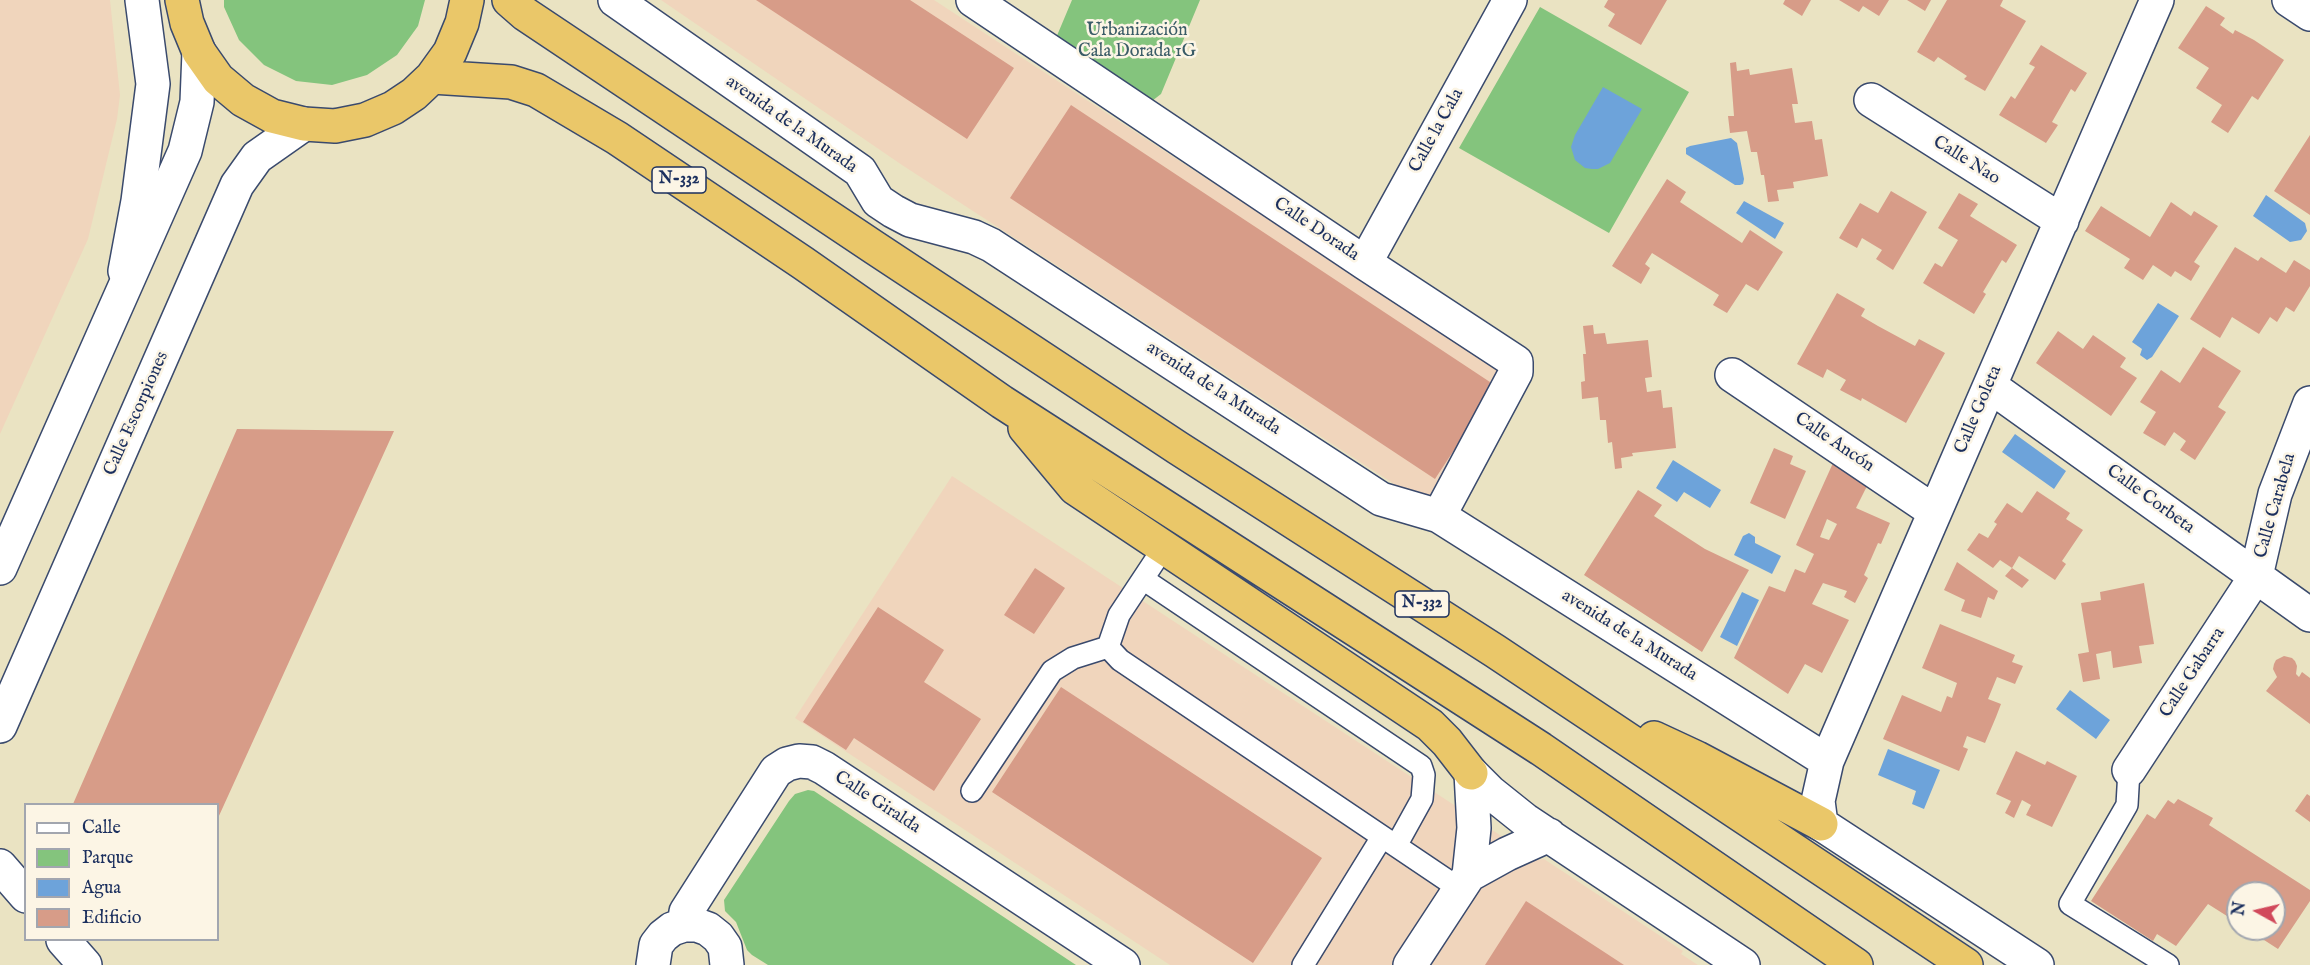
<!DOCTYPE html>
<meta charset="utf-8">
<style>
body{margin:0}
#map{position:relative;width:2310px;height:965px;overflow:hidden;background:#eae3c2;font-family:"IM FELL English",serif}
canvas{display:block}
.legend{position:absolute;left:24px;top:803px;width:195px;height:138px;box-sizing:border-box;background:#fcf5e5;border:2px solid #a2a6af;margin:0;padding:8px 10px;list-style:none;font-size:18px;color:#1b2f5e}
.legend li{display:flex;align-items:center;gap:12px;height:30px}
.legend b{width:30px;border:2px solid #a2a6af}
.north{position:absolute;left:2226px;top:881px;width:60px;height:60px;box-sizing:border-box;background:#fcf5e5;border:2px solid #a2a6af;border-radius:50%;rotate:278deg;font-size:16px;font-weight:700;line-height:24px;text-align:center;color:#1b2f5e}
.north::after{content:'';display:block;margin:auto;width:21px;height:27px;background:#d1495b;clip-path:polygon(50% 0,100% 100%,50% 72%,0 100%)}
</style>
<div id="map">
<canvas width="2310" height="965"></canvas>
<ul class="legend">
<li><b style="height:8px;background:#fff"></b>Calle</li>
<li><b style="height:16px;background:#84c47d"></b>Parque</li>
<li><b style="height:16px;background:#6da3da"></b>Agua</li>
<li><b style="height:16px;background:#d79c88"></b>Edificio</li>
</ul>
<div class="north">N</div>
</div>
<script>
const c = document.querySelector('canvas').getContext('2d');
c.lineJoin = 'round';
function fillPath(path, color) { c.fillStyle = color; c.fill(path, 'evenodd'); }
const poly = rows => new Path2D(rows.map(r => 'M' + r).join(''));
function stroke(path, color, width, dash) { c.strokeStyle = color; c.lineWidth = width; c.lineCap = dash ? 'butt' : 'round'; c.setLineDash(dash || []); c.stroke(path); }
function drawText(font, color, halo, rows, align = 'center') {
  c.font = font + ' "IM FELL English",serif'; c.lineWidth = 5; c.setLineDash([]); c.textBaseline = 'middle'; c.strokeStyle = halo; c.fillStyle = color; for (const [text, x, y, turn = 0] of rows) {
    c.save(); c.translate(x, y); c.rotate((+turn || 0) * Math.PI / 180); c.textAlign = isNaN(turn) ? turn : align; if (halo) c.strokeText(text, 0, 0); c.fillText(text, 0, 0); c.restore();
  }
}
fillPath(poly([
 [0,0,110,0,120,95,117,119,88,239,0,434],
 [661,0,934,0,1509,377,1425,504,902,165],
 [952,476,1538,860,1544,859,1683,951,1681,954,1698,965,1170,965,795,718]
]), '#f0d5bc');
fillPath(poly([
 [224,0,425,0,418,26,397,55,367,75,332,85,296,81,264,65,239,40,224,7],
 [1072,0,1200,0,1161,94,1152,101,1056,38],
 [1540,7,1689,92,1609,233,1459,148],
 [808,790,814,791,1076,965,768,965,752,955,747,950,736,922,725,911,724,900,789,801,795,794]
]), '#84c47d');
fillPath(poly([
 [1603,87,1642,109,1610,163,1598,169,1592,169,1585,168,1575,160,1571,147,1575,135],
 [1731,138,1737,143,1744,179,1743,184,1740,185,1735,185,1686,154,1686,148,1690,146],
 [2266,195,2305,223,2307,231,2301,240,2290,242,2253,216],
 [1744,201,1784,223,1775,239,1736,213],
 [2158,303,2179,316,2152,357,2147,360,2140,355,2142,349,2132,342],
 [2015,434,2066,471,2054,489,2002,452],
 [1673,460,1721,490,1710,508,1684,492,1677,502,1656,488],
 [1749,533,1755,537,1755,543,1781,556,1772,574,1734,555,1743,536],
 [1742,592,1759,600,1737,646,1720,637],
 [2070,690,2110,720,2096,739,2056,709],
 [1888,749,1940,770,1924,809,1912,804,1916,791,1878,775]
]), '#6da3da');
fillPath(poly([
 [756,0,910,0,1014,68,967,139],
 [1608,0,1667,0,1641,45,1608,26,1615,14,1604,7],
 [1785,0,1811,0,1802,16,1783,4],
 [1839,0,1889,0,1879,16,1863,6,1859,12],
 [1907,0,1931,0,1925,11],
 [1947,0,2003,0,2000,6,2026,21,1985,91,1964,79,1967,76,1938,57,1934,62,1917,52],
 [2206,6,2225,18,2220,25,2233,34,2235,30,2254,40,2284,60,2258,100,2252,96,2228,133,2211,122,2222,105,2196,88,2209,68,2178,48],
 [2041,45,2087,73,2075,92,2071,89,2052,122,2058,125,2046,143,1999,115,2011,96,2015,99,2035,67,2029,64],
 [1736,62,1737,71,1749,69,1750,75,1792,68,1798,104,1792,104,1795,123,1812,121,1815,140,1822,139,1828,176,1793,182,1794,188,1777,190,1779,201,1768,202,1764,175,1761,175,1757,152,1751,152,1747,131,1730,133,1728,116,1734,116,1730,63],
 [1071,105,1496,386,1435,479,1010,198],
 [2310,135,2310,215,2274,191],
 [1667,179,1686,192,1680,202,1742,243,1750,230,1783,252,1758,291,1746,284,1727,313,1713,305,1719,295,1652,253,1645,264,1650,268,1641,284,1612,266],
 [1891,191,1927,212,1893,270,1876,259,1882,250,1862,238,1857,248,1839,238,1860,203,1878,213],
 [1959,193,1978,204,1970,216,2017,245,2006,263,2002,260,1983,292,1986,294,1974,314,1923,283,1935,263,1942,267,1958,240,1938,228],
 [2171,202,2191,216,2194,211,2218,226,2194,262,2200,266,2191,281,2175,271,2171,277,2153,265,2143,280,2124,268,2130,259,2085,231,2101,206,2150,237],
 [2235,247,2258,261,2261,257,2286,273,2294,260,2310,270,2310,286,2294,312,2286,307,2277,322,2270,317,2259,334,2232,317,2220,338,2190,319],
 [1837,293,1865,309,1861,316,1878,326,1915,346,1919,339,1945,353,1906,423,1862,398,1861,401,1840,390,1846,380,1827,369,1823,378,1797,364],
 [1593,325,1594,334,1605,333,1607,344,1648,340,1652,377,1645,378,1647,392,1661,390,1663,408,1672,407,1676,448,1632,453,1633,456,1621,458,1622,468,1615,469,1612,442,1608,443,1606,420,1600,420,1598,397,1582,399,1581,382,1585,381,1583,354,1586,354,1583,326],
 [2058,331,2083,349,2093,335,2126,358,2120,367,2137,378,2111,416,2036,363],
 [2203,347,2241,371,2218,407,2226,412,2195,460,2180,450,2186,441,2174,432,2165,446,2143,433,2156,412,2140,402,2161,370,2180,383],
 [237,429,394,431,218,818,218,804,73,804],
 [1774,448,1793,456,1790,464,1806,471,1785,519,1750,503],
 [1833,463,1867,486,1856,508,1890,523,1881,544,1878,543,1864,575,1868,578,1855,603,1844,597,1847,591,1823,583,1812,604,1849,620,1822,673,1805,664,1788,694,1734,658,1769,586,1785,592,1795,569,1805,573,1814,554,1796,545],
 [1827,519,1837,524,1829,540,1820,537],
 [1638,490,1662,505,1654,516,1705,549,1749,570,1702,652,1584,575],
 [2037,491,2070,513,2066,519,2083,530,2062,561,2066,564,2055,580,2019,556,2012,568,2000,560,1993,568,1967,550,1979,533,1988,538,1997,524,1994,522,2007,503,2022,513],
 [1957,562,1998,591,1994,600,1988,597,1981,618,1961,611,1965,600,1944,590],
 [1035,568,1065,588,1034,634,1004,615],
 [2012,568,2029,580,2022,588,2005,576],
 [2144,583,2154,644,2139,646,2142,663,2113,668,2111,651,2096,654,2100,679,2083,682,2078,654,2089,652,2081,603,2101,600,2100,592],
 [878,607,944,650,924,682,981,719,934,791,854,738,846,750,803,722],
 [1940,624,2015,655,2012,662,2023,666,2015,684,1997,677,1988,699,2001,704,1996,717,1985,743,1967,736,1963,747,1968,749,1959,771,1883,739,1902,695,1941,712,1947,696,1952,698,1957,683,1922,668],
 [2284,656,2292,658,2295,661,2297,666,2296,674,2299,677,2302,672,2310,678,2310,724,2266,691,2277,677,2273,669,2274,664,2276,660],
 [1061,687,1322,858,1253,963,992,792],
 [2016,751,2045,765,2047,761,2077,776,2052,827,2026,815,2031,805,2022,800,2014,818,2005,813,2011,801,1996,794],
 [2307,794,2310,796,2310,822,2295,811],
 [2178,799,2213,818,2209,825,2310,890,2310,901,2278,949,2247,929,2274,929,2274,893,2238,893,2238,923,2208,904,2176,946,2157,934,2153,941,2091,901,2147,814,2155,819,2168,800,2174,804],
 [1526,901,1621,963,1624,965,1485,965]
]), '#d79c88');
const service = poly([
 [1164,547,1119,615,1108,647,1120,660,1460,889],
 [1143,579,1421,766,1424,775,1422,799,1396,846],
 [2129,770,2127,805,2070,904,2168,965],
 [972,791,1052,671,1073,658,1108,647],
 [1303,965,1382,837]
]);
const minor = poly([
 [615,0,860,171,878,201,893,211,910,220,974,237,991,245,1381,499,1439,516,1827,761],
 [973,0,1365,263,1516,362,1516,372,1439,516],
 [2289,0,2310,14],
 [1871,100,2062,221],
 [1365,263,1510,0],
 [125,271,138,201,153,84,142,0],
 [1732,375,1935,512],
 [1990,386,2310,615],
 [2129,770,2256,576,2275,494,2310,403],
 [1471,773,1490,792,1525,820,1743,965],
 [0,866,26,896],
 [1469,875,1507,854,1549,835],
 [684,925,686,912,776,771,787,764,799,761,812,762,824,768,1123,965],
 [63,940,85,965],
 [653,965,656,945,663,936,672,929,684,925,697,925,708,929,718,937,725,947,727,965],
 [1410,965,1469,875,1474,828,1471,773],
 [2037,965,1821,824,1818,801,1827,761,2157,0]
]);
const tertiary = poly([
 [0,568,185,151,197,102,199,52],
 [0,726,237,185,257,157,304,124]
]);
const trunk = poly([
 [182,0,187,23,199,52,218,79,243,100,272,116,304,124,335,126,365,120,393,108,414,94,432,77,450,52,462,23,467,0],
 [509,0,525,14,875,248,1178,448,1495,651,1966,965],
 [432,77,511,82,536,90,617,138,803,263,1002,402,1541,749,1856,965],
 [1025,428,1075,488,1430,725,1447,742,1471,773],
 [1654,738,1697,758,1821,824]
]);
stroke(service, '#3a4a6d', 24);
stroke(minor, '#3a4a6d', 36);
stroke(tertiary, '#3a4a6d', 36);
stroke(trunk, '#3a4a6d', 36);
stroke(service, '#fff', 21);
stroke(minor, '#fff', 33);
stroke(tertiary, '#fff', 33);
stroke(trunk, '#eac769', 33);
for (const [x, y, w] of [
 [679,180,54],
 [1422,604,54]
]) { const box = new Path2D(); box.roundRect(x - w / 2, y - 13, w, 26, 4.5); c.fillStyle = '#fcf5e5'; c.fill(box); stroke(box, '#1b2f5e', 1.5); }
drawText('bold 16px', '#1b2f5e', null, [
 ["N-332",679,180],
 ["N-332",1422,604]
]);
drawText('18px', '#3a5c67', '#fcf5e5', [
 ["Urbanización",1137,31],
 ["Cala Dorada 1G",1137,52]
]);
drawText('18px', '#1b2f5e', '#fcf5e5', [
 ["avenida de la Murada",791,125,35],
 ["Calle la Cala",1437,131,-61],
 ["Calle Nao",1966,161,32],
 ["Calle Dorada",1316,230,34],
 ["avenida de la Murada",1213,389,33],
 ["Calle Goleta",1979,410,-67],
 ["Calle Escorpiones",137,414,-66],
 ["Calle Ancón",1834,443,34],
 ["Calle Corbeta",2150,500,36],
 ["Calle Carabela",2276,506,-74],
 ["avenida de la Murada",1629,636,32],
 ["Calle Gabarra",2193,673,-57],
 ["Calle Giralda",877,803,33]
]);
</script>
